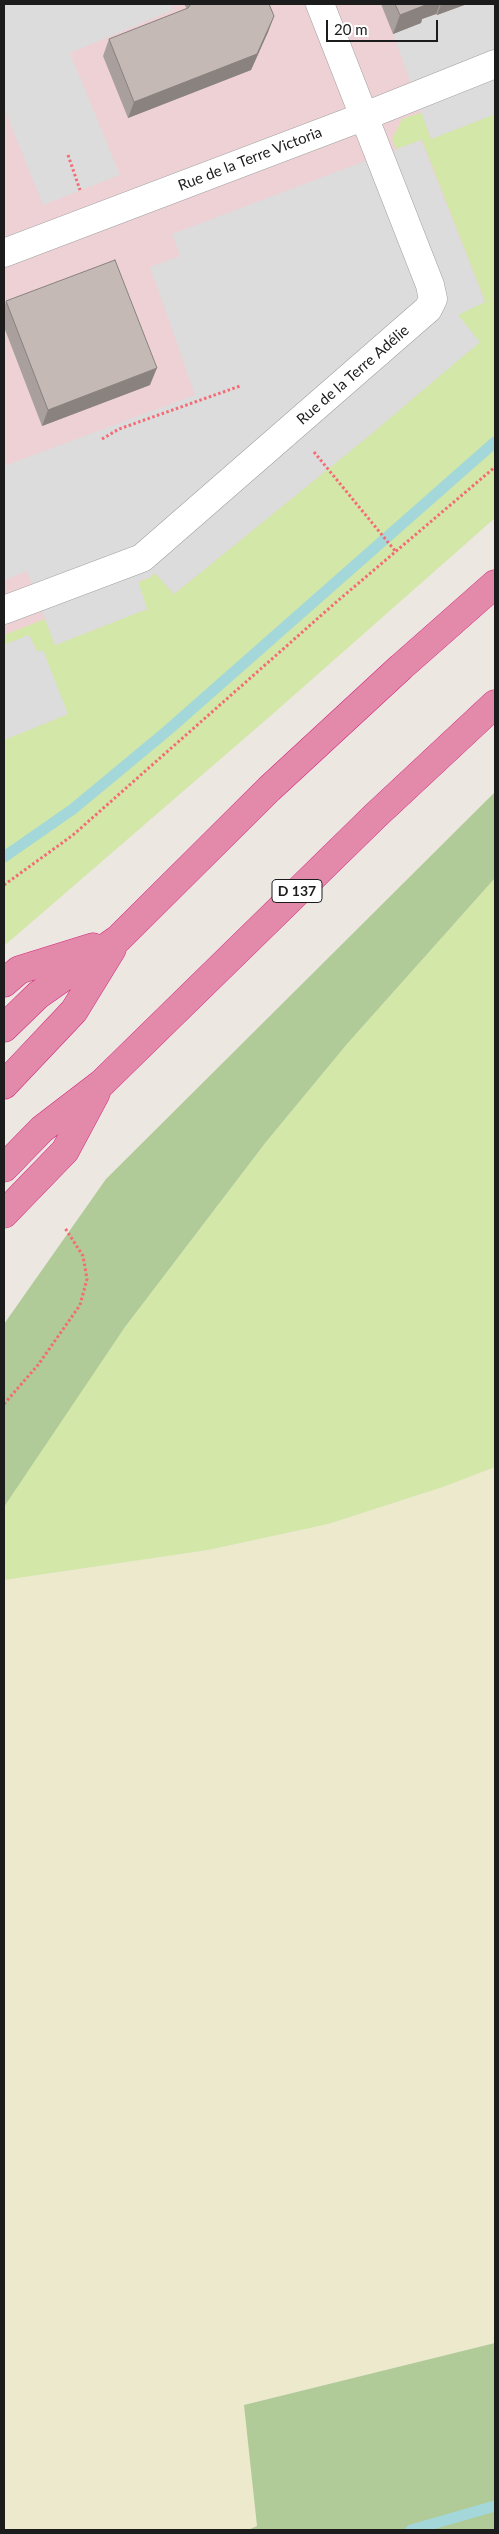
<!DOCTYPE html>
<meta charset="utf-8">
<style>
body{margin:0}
#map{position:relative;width:499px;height:2534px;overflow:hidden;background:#ede7e1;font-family:Lato,sans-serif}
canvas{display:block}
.frame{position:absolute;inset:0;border:5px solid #1c1c1c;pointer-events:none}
.scale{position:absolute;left:326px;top:20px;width:112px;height:22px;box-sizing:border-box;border:2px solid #1c1c1c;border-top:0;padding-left:6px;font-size:15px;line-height:18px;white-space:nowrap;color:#1c1c1c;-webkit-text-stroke:4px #fff;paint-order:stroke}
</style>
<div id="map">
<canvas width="499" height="2534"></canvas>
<div class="frame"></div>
<div class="scale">20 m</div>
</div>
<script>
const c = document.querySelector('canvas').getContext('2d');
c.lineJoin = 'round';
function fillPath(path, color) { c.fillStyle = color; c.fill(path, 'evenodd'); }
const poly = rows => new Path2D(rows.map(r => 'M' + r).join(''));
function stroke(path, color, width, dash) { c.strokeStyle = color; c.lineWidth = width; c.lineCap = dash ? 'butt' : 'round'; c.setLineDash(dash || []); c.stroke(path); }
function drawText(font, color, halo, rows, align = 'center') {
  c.font = font + ' Lato,sans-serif'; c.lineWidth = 4; c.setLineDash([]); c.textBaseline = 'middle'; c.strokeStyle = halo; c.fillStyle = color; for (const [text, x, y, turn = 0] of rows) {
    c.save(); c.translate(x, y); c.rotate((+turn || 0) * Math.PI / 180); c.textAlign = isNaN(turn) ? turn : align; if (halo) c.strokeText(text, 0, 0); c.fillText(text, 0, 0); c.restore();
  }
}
fillPath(poly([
 [4,4,495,4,495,442,4,857]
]), '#eed1d4');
fillPath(poly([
 [495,1467,495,2343,245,2405,257,2526,248,2530,4,2530,4,1580,208,1550,328,1524,443,1487]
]), '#ece9cd');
fillPath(poly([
 [423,112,431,139,495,114,495,518,275,712,4,946,4,740,68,714,29,635,4,645,4,635,45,619,55,645,147,609,138,582,149,578,155,573,174,594,365,439,479,342,457,315,485,301,422,140,396,149,392,139,402,119],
 [495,878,495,1467,443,1487,328,1524,208,1550,4,1580,4,1507,125,1327,266,1142,347,1044]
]), '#d2e7a8');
fillPath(poly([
 [495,792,495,878,347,1044,266,1142,125,1327,4,1507,4,1324,106,1179],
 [495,2343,495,2530,248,2530,257,2526,244,2405]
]), '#b0cb97');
fillPath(poly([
 [4,4,171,4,173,10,70,53,120,175,43,205,4,108],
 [467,4,495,4,495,114,431,139,393,34,419,20],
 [421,140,485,302,458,315,480,342,365,439,174,594,155,573,149,578,138,581,147,609,55,645,27,571,4,580,4,466,195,395,150,267,180,256,172,234],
 [29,635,37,652,43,650,68,714,4,740,4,645]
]), '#dcdcdc');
stroke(poly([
 [4,857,73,809,167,731,495,442],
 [411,2530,495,2506]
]), '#a3d7da', 11);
const minor = poly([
 [4,253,365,116,495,64],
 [4,610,142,558,428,309,433,299,430,285,320,4]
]);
const highway = poly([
 [4,983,19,970,93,947],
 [4,1028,38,995,118,939,269,789,401,667,495,584],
 [4,1085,74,1011,112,949],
 [4,1168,42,1129,102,1083,375,816,495,704],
 [4,1214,65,1151,96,1093]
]);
stroke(minor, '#a0a0a0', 29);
stroke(highway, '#d12880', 29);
stroke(poly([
 [68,155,80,190],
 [102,439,119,429,240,386],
 [314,452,396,552],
 [4,885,73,835,334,604,495,467],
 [4,1404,38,1365,80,1305,87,1279,83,1256,65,1228]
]), '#f56a74', 3, [2.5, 2.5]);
stroke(minor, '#fff', 28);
stroke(highway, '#e38aaa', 28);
fillPath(poly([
 [184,4,269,4,274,16,268,32,251,70,128,118,103,56,109,39,187,9],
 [381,4,467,4,437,15,436,14,422,19,421,23,393,34],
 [6,301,150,385,42,426,4,327,4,308]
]), '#a99f9c');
fillPath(poly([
 [426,4,440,4,436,14,422,19,421,23,393,34,400,15],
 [441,4,467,4,437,15],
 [274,16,268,32,251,70,128,118,134,102],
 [157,368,150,385,42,426,48,410]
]), '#89827f');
const building = poly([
 [191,4,269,4,274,16,257,54,134,102,109,39,188,8,191,4],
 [395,4,428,4,400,15,395,4],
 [115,260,157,368,48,410,6,301,115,260]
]);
fillPath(building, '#c4b9b5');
stroke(building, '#89827f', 1);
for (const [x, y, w] of [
 [297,891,50]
]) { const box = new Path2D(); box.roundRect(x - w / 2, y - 11.5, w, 23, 4); c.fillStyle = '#fff'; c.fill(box); stroke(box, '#1c1c1c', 1); }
drawText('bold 14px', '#1c1c1c', null, [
 ["D 137",297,891]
]);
drawText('15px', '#1c1c1c', '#fff', [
 ["Rue de la Terre Victoria",250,159,-21],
 ["Rue de la Terre Adélie",353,375,-41]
]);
</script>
